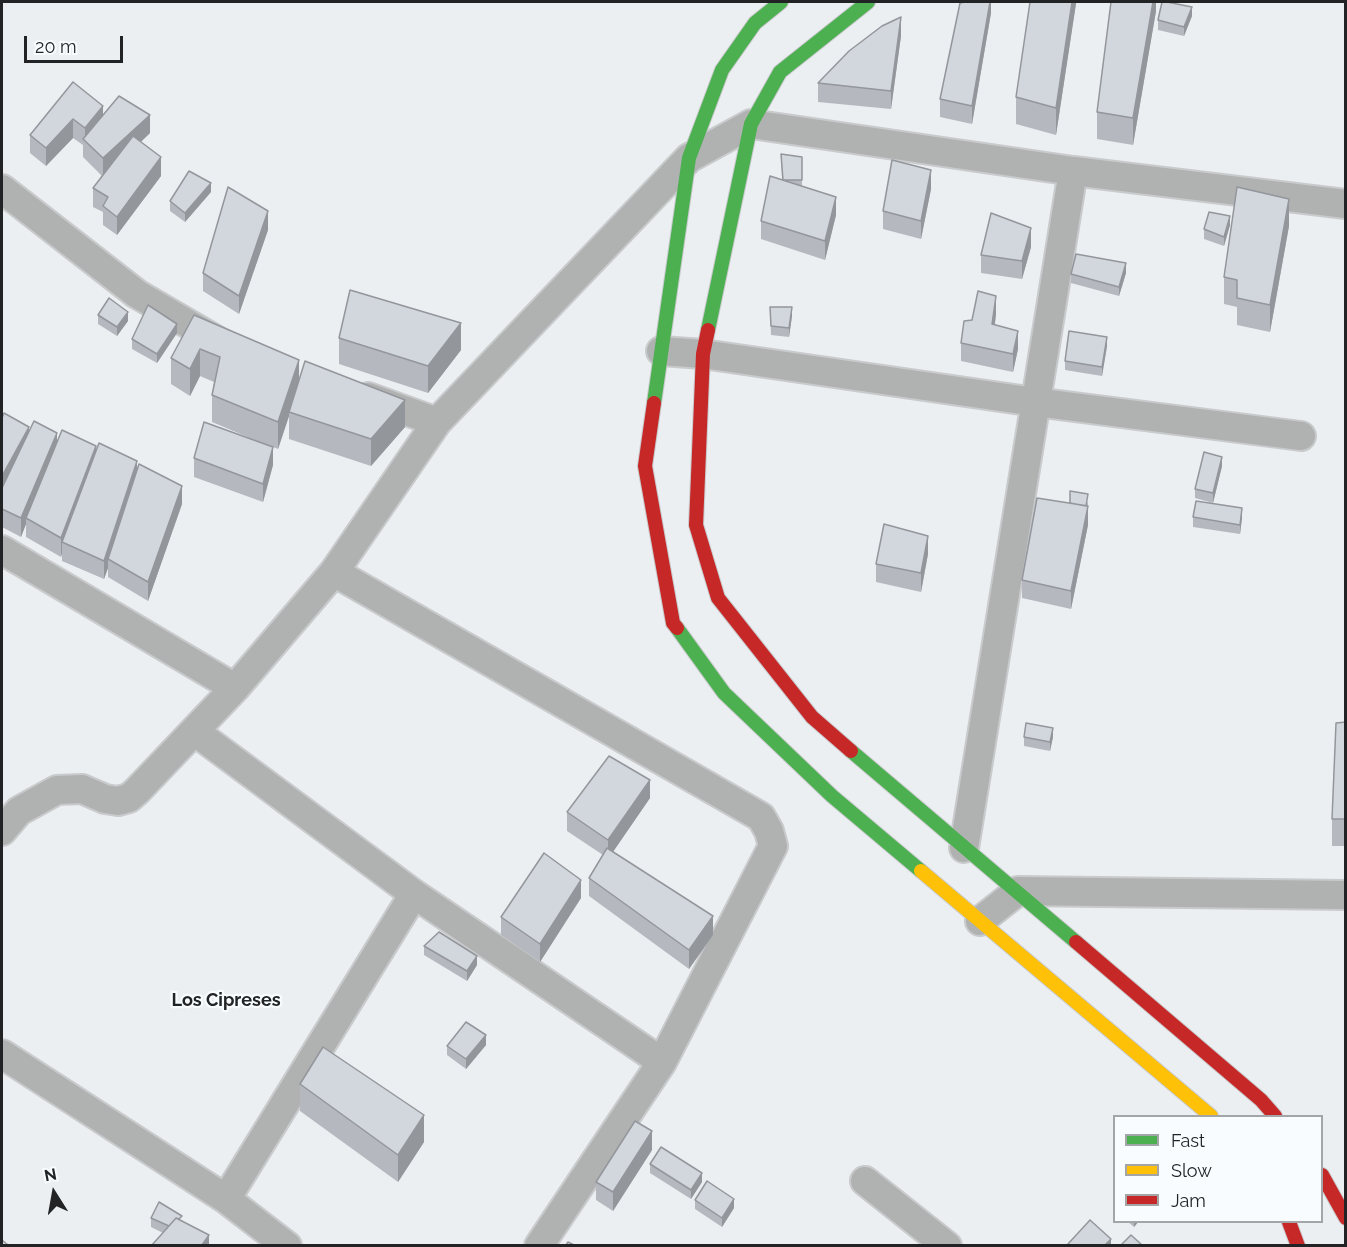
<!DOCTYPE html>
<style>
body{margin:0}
#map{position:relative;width:1347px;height:1247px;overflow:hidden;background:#eceff2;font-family:Raleway,sans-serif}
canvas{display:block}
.frame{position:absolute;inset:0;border:3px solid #212325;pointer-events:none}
.legend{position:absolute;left:1113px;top:1115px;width:210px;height:108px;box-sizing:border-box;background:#f9fcfe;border:2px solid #a3a5a7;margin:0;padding:8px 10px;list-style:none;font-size:18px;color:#212325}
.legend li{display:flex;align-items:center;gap:12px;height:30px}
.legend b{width:30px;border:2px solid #a3a5a7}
.north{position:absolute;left:24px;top:1163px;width:60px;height:60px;-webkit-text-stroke:4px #f9fcfe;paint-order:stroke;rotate:349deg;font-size:16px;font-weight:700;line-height:24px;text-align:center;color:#212325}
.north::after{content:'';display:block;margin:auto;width:21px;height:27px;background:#212325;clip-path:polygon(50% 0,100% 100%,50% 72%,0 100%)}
.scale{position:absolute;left:24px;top:36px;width:99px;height:27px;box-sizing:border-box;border:3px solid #212325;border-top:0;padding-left:8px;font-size:18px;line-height:21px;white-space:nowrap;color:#212325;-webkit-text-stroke:4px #f9fcfe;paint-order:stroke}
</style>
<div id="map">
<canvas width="1347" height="1247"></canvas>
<div class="frame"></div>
<ul class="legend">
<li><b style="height:8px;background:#4caf50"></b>Fast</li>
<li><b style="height:8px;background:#ffc107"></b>Slow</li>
<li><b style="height:8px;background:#c62828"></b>Jam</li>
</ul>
<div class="north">N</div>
<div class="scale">20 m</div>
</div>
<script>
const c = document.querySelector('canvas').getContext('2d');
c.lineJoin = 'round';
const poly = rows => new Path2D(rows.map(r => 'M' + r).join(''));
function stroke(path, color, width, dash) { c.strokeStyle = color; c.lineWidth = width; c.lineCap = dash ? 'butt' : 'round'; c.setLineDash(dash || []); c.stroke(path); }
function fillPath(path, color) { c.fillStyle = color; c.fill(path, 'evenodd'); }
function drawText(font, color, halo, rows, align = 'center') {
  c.font = font + ' Raleway,sans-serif'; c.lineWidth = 4.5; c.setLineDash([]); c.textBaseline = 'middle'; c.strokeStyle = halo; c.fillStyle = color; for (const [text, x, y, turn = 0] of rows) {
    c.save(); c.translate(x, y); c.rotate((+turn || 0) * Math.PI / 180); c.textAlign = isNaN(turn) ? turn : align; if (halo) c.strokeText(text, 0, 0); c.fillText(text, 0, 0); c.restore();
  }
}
const street = poly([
 [2,189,137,294,221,343],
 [661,351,703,354,1035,402,1301,436],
 [368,397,437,422],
 [2,550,235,688],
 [334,572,761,817,769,831,773,846,662,1062,539,1246],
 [194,731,414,894,662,1062],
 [2,831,19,811,57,790,82,789,105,799,118,801,129,798,137,791,235,688,334,572,437,422,689,158,751,124,1073,171,1346,204],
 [964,848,1073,171],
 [980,921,1018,891,1346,895],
 [2,1054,226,1199,287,1246],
 [865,1181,947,1246],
 [226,1199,414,894]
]);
const fast = poly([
 [708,330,751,124,780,72,868,2],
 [654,403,689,158,722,70,755,23,781,2],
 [677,628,724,693,832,796,921,871],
 [851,751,1076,942]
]);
const slow = poly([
 [921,871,1211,1116]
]);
const jam = poly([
 [708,330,703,354,696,525,718,598,812,717,851,751],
 [654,403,645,466,673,623,677,628],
 [1076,942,1261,1100,1275,1116],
 [1322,1175,1346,1218],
 [1289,1222,1298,1246]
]);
stroke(street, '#c8cacc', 32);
stroke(fast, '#c8cacc', 16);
stroke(slow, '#c8cacc', 16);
stroke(jam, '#c8cacc', 16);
stroke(street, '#b0b1b1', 28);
stroke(fast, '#4caf50', 14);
stroke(slow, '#ffc107', 14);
stroke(jam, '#c62828', 14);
fillPath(poly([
 [991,2,991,13,972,124,940,117,940,99],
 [1076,2,1056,135,1016,124,1016,97],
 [1156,2,1156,11,1133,145,1097,139,1097,112],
 [1192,16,1184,36,1158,30,1158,20],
 [901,36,891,109,818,102,818,83],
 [73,82,103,115,150,133,141,142,161,176,117,235,103,225,103,212,93,207,93,188,102,176,83,157,83,145,73,138,46,166,30,153,30,135],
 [781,154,802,157,802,186,836,215,825,260,761,239,761,221,782,179],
 [931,189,921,239,883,229,883,211],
 [211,192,185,222,170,211,170,201],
 [1230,225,1224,246,1204,239,1204,229],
 [1289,226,1270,332,1237,325,1237,307,1224,304,1224,277],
 [268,230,239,314,203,291,203,273],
 [1031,247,1022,279,981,273,981,255],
 [1126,273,1119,296,1071,283,1071,274],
 [770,307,792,316,789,337,771,335],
 [996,314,995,325,1018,349,1013,372,961,361,961,343,972,320],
 [98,315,128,321,117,336,98,324],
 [194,315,299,381,405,427,371,466,289,439,289,416,278,449,273,447,273,465,263,502,194,477,194,458,264,444,212,422,212,395,214,382,200,376,190,396,171,384,171,358],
 [177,333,157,363,132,349,132,339],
 [339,338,461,350,428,393,339,364],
 [1107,346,1102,376,1065,370,1065,361],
 [2,418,29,431,96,453,137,469,182,504,148,601,108,577,108,568,104,579,62,561,62,553,61,557,26,537,26,524,21,537,2,527],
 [1222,466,1213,503,1195,498,1195,489],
 [1070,491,1088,503,1088,525,1071,609,1022,598,1022,580,1070,503],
 [1193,517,1242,518,1240,534,1193,527],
 [928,554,921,592,876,582,876,564],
 [1346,722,1346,846,1332,846,1332,819],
 [1024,737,1053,737,1050,751,1024,746],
 [650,798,613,852,713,935,689,969,589,896,589,878,603,855,567,831,567,812],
 [581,898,540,962,501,935,501,917],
 [424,946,477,965,467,981,424,955],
 [486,1045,466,1069,447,1055,447,1046],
 [300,1084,424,1142,398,1182,300,1111],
 [652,1150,613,1211,596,1200,596,1182],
 [650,1164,702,1182,691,1199,650,1173],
 [695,1200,734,1208,722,1227,695,1209],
 [151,1218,182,1221,209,1245,163,1233,151,1227],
 [1127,1221,1139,1221,1134,1227]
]), '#b5b9bf');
fillPath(poly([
 [990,2,991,2,991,13,972,124,972,106],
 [1072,2,1076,2,1076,4,1056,135,1056,108],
 [1153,2,1156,2,1156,11,1133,145,1133,118],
 [1192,7,1192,16,1184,36,1184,27],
 [901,17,901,36,891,109,891,91],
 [103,106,103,125,85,141,85,128],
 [150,115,150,133,103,177,103,158],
 [73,119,73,138,46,166,46,148],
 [161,157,161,176,117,235,117,217],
 [931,170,931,189,921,239,921,221],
 [211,183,211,192,185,222,185,213],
 [836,197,836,215,825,260,825,241],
 [1289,199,1289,226,1270,332,1270,305],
 [268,211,268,230,239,314,239,296],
 [1230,216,1230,225,1224,246,1224,237],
 [1031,228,1031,247,1022,279,1022,261],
 [1126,263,1126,273,1119,296,1119,287],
 [996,296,996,314,992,342,992,324],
 [792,307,792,316,789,337,789,328],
 [128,312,128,321,117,336,117,327],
 [461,323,461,350,428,393,428,366],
 [177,324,177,333,157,363,157,354],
 [1018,331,1018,349,1013,372,1013,354],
 [1107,337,1107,346,1102,376,1102,367],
 [200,349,200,376,190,396,190,369],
 [299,360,299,387,289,412,289,416,278,449,278,422],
 [405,400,405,427,371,466,371,439],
 [29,427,29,446,2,494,2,476],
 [57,433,57,452,26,518,26,524,21,537,21,518],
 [96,446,96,464,62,542,62,553,61,557,61,538],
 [273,447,273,465,263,502,263,484],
 [1222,457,1222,466,1213,503,1213,493],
 [137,461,137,480,108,559,108,568,104,579,104,561],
 [182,486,182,504,148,601,148,582],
 [1088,506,1088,525,1071,609,1071,591],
 [1242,508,1242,518,1240,534,1240,525],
 [928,536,928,554,921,592,921,573],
 [1053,728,1053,737,1050,751,1050,742],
 [650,780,650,798,608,859,608,840],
 [581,880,581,898,540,962,540,944],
 [713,916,713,935,689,969,689,950],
 [477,956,477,965,467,981,467,971],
 [486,1035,486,1045,466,1069,466,1059],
 [424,1115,424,1142,398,1182,398,1155],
 [652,1131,652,1150,613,1211,613,1192],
 [702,1173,702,1182,691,1199,691,1190],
 [734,1199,734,1208,722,1227,722,1218],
 [1134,1221,1139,1221,1134,1227],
 [209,1235,209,1245,202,1245],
 [1111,1239,1111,1245,1105,1245]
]), '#93969b');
const building = poly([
 [965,2,990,2,972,106,940,99,960,3,965,2],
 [1030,2,1072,2,1056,108,1016,97,1030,2],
 [1111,2,1153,2,1133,118,1097,112,1111,2],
 [1162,2,1167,2,1192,7,1184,27,1158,20,1162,2],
 [901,17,891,91,818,83,849,51,882,26,901,17],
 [73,82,103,106,85,128,73,119,46,148,30,135,73,82],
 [119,96,150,115,103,158,83,139,119,96],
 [133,136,161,157,117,217,103,206,108,197,93,188,133,136],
 [781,154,802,157,802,180,783,180,781,154],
 [892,160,931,170,921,221,883,211,892,160],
 [189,171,211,183,185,213,170,201,189,171],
 [770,176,836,197,825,241,761,221,770,176],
 [228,187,268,211,239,296,203,273,228,187],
 [1237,187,1289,199,1270,305,1237,298,1237,280,1224,277,1237,187],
 [1209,212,1230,216,1224,237,1204,229,1209,212],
 [991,213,1031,228,1022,261,981,255,991,213],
 [1076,254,1126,263,1119,287,1071,274,1076,254],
 [350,290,461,323,428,366,339,338,350,290],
 [978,291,996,296,992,324,1018,331,1013,354,961,343,964,321,972,320,978,291],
 [109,298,128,312,117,327,98,315,109,298],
 [148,305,177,324,157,354,132,339,148,305],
 [770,307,792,307,789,328,771,326,770,307],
 [194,315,299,360,278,422,212,395,220,357,200,349,190,369,171,358,194,315],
 [1069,331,1107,337,1102,367,1065,361,1069,331],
 [305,361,405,400,371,439,289,412,305,361],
 [4,413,29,427,2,476,2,418,4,413],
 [34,421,57,433,21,518,2,509,2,488,34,421],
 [204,422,273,447,263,484,194,458,204,422],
 [62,430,96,446,61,538,26,518,62,430],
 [99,443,137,461,104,561,62,542,99,443],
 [1204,452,1222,457,1213,493,1195,489,1204,452],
 [139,464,182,486,148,582,108,559,139,464],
 [1070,491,1088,494,1086,506,1070,503,1070,491],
 [1037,498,1088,506,1071,591,1022,580,1037,498],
 [1196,501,1242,508,1240,525,1193,517,1196,501],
 [884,524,928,536,921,573,876,564,884,524],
 [1346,722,1346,819,1332,819,1336,723,1346,722],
 [1026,723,1053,728,1050,742,1024,737,1026,723],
 [609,756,650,780,608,840,567,812,609,756],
 [607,848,713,916,689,950,589,878,607,848],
 [544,853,581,880,540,944,501,917,544,853],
 [439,932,477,956,467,971,424,946,439,932],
 [466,1022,486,1035,466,1059,447,1046,466,1022],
 [323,1047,424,1115,398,1155,300,1084,323,1047],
 [635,1121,652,1131,613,1192,596,1182,635,1121],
 [661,1147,702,1173,691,1190,650,1164,661,1147],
 [707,1181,734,1199,722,1218,695,1200,707,1181],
 [159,1202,182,1216,179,1219,176,1218,169,1226,151,1218,159,1202],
 [176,1218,209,1235,202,1245,152,1245,176,1218],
 [1090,1220,1111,1239,1105,1245,1067,1245,1090,1220],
 [1131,1235,1142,1245,1121,1245,1131,1235],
 [2,1240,8,1245,2,1245,2,1240],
 [568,1242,574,1245,566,1245,568,1242]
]);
fillPath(building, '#d2d7de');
stroke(building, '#93969b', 1.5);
drawText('bold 18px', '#212325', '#f9fcfe', [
 ["Los Cipreses",226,1001]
]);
</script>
